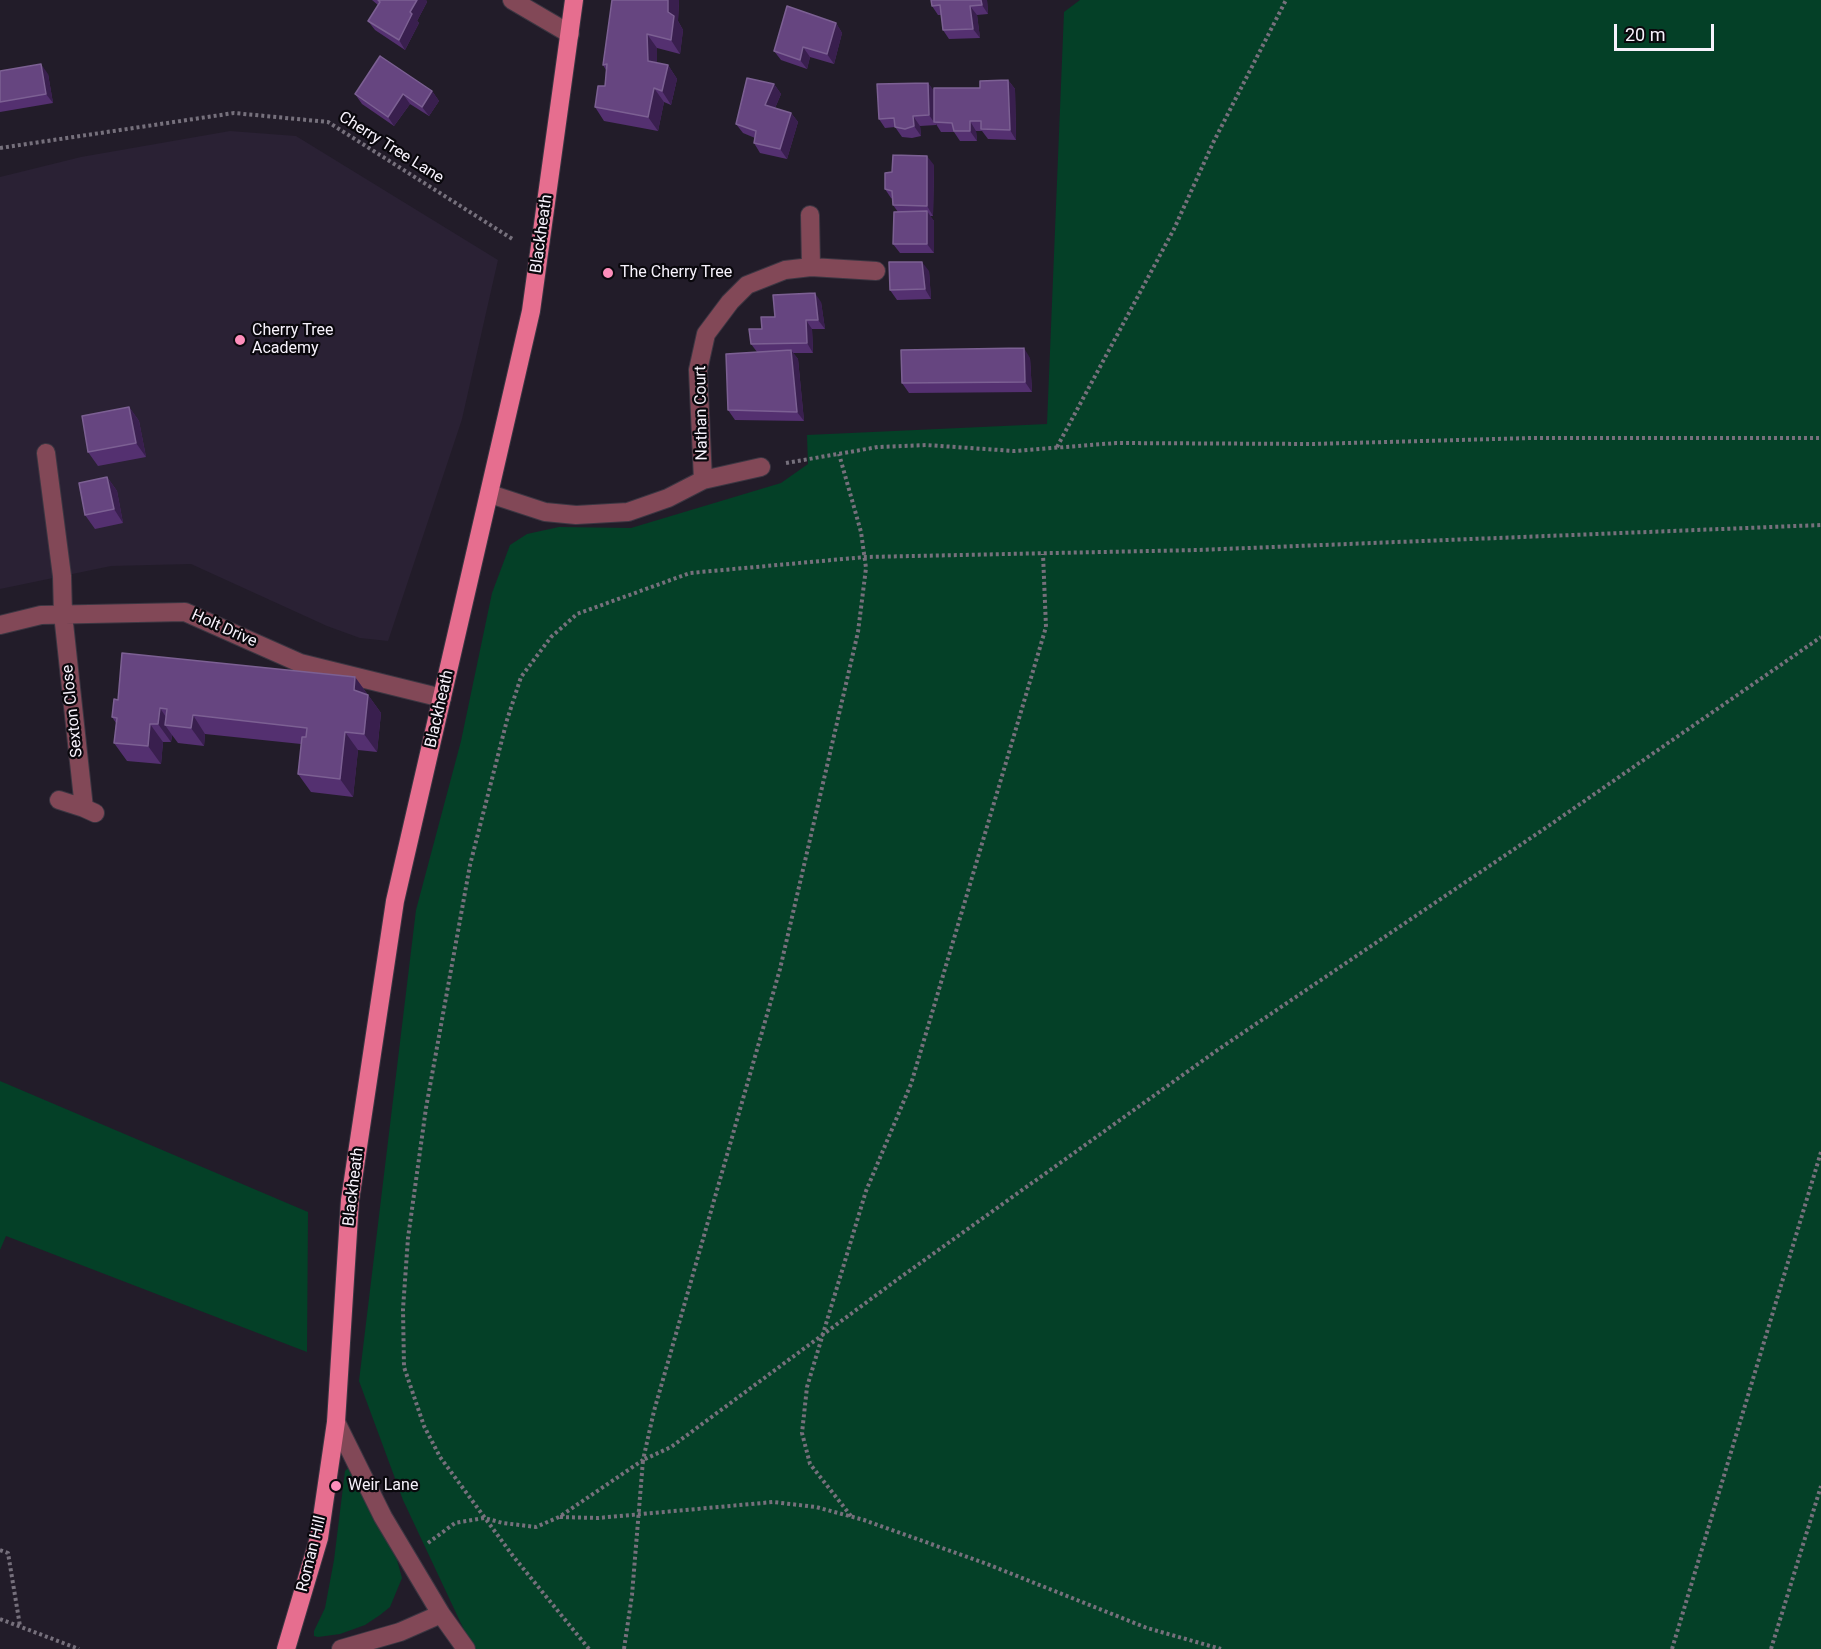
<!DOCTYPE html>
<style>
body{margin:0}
#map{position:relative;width:1821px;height:1649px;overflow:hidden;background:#221c29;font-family:Roboto,sans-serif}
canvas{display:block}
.scale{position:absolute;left:1614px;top:24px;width:100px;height:27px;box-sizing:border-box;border:3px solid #f7f2fc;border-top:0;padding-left:8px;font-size:18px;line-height:21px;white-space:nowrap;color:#f7f2fc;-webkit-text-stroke:4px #0a080d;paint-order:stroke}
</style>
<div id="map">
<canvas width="1821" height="1649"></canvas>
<div class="scale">20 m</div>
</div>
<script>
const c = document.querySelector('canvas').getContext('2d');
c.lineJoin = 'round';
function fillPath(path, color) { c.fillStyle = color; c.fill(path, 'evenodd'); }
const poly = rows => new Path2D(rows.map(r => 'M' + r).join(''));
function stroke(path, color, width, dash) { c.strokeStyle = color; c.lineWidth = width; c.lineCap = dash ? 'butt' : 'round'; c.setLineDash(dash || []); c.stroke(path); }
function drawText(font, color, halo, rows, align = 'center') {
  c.font = font + ' Roboto,sans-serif'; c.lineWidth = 4.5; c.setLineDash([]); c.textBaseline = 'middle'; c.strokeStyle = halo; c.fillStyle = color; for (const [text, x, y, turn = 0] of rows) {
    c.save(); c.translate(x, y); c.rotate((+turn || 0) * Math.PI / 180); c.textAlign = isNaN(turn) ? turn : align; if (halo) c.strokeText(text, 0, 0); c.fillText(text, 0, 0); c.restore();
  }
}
fillPath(poly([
 [230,131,296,136,498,260,462,419,388,641,360,638,327,626,191,564,111,566,0,589,0,177,81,157]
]), '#2a2134');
fillPath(poly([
 [1080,0,1821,0,1821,1649,473,1649,403,1500,359,1381,416,910,461,741,492,593,510,545,527,534,559,527,631,528,781,483,808,464,807,435,1047,424,1064,12],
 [0,1081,308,1212,307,1352,6,1236,0,1250],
 [348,1468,397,1560,402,1578,390,1607,380,1615,365,1625,340,1634,318,1637,314,1636,314,1631,325,1608,334,1560,345,1471]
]), '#044027');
const minor = poly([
 [512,0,570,34],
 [810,215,811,267],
 [46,453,62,576,63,614,84,808,95,813],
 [703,480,698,370,706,334,730,302,747,285,785,270,811,267,876,271],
 [490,494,545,512,576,515,628,512,668,498,703,480,761,467],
 [0,625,41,615,185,612,300,663,442,698],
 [59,800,84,808],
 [336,1422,383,1517,441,1614,466,1649],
 [341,1649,400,1632,441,1614]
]);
const major = poly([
 [286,1649,319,1538,336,1422,350,1200,395,901,531,311,574,0]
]);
stroke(minor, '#3c3642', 20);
stroke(major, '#3c3642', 20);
stroke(poly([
 [0,148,234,113,328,122,514,240],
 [1057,447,1174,229,1213,143,1286,0],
 [786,463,878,447,926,445,1014,451,1116,443,1313,444,1531,438,1821,438],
 [851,1516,810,1464,802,1433,807,1387,866,1191,911,1084,1046,627,1043,554],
 [560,1517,598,1518,773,1502,816,1507,864,1520,987,1564,1147,1628,1221,1649],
 [428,1543,455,1523,484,1518,503,1523,536,1527,559,1517,643,1460,654,1411,780,969,858,632,866,568,861,532,839,454],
 [0,1550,8,1553,20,1626],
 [0,1619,79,1649],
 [589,1649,513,1556,440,1457,424,1426,404,1367,403,1309,408,1238,426,1108,470,865,507,720,521,677,551,637,577,614,690,573,865,557,1198,550,1821,525],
 [624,1649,632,1595,643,1460,671,1447,898,1279,1219,1049,1544,829,1821,637],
 [1672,1649,1821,1152],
 [1771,1649,1821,1486]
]), '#76707c', 4, [3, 3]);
stroke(minor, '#824857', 18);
stroke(major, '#e66e8f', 18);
fillPath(poly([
 [372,0,426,0,427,2,417,21,419,23,405,50,375,30,368,21,378,5],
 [612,0,679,0,678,21,683,30,680,54,657,48,657,63,668,65,677,79,671,105,664,102,658,131,604,121,595,107,605,86,606,70,603,65],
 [931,0,987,0,988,14,977,15,980,38,949,39,943,30,941,15,938,15,932,6],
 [836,23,842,33,834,64,810,57,807,69,781,60,774,51],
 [0,71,48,74,53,103,0,112],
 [1008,80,1015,89,1016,140,988,139,982,131,976,131,977,141,960,141,954,132,941,132,936,124,936,125,920,126,921,136,912,138,902,137,895,127,885,128,879,119,928,83,934,92,980,88],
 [774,84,781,94,775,108,791,113,798,122,787,159,760,153,754,143,755,138,743,133,736,124],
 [432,91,439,101,429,116,410,104,394,126,362,104,355,94],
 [934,165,933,216,930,216,934,221,934,253,900,253,893,244,898,212,893,205,893,199,891,198,885,189,892,172],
 [929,271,931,299,897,300,890,290],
 [821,302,825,329,812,329,813,353,793,353,798,359,804,421,735,420,728,410,757,352,751,344,762,329,775,317],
 [1030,358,1032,392,909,393,902,383],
 [129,407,139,421,146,457,98,466,88,452],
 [107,477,117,491,123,523,95,529,85,515],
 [355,677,381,713,377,752,358,750,353,797,311,792,298,774,301,744,205,734,204,746,178,743,172,735,171,742,163,742,161,764,127,761,114,743,116,723,112,717,118,700]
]), '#543070');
fillPath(poly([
 [417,0,426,0,427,2,417,21,419,23,405,50,399,40,410,12],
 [668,0,679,0,678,21,683,30,680,54,671,40,668,12],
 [981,0,987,0,988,14,982,5],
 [970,6,977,15,980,38,973,29],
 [836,23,842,33,834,64,827,54],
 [647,34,657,48,657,75,648,61],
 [803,47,810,57,807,69,800,60],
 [41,64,48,74,53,103,46,94],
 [668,65,677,79,671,105,662,91],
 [1008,80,1015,89,1016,140,1010,130],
 [928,83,935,92,934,122,936,125,929,115],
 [774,84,781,94,772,115,765,105],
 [654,88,664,102,658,131,648,117],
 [432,91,439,101,429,116,422,107],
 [403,94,410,104,394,126,388,117],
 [791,113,798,122,787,159,780,149],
 [913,116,920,126,921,136,914,126],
 [970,121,976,131,977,141,970,131],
 [927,156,934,165,933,216,927,206],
 [927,211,934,221,934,253,927,244],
 [922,262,929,271,931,299,925,289],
 [815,293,821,302,825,329,818,320],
 [806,320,812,329,813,353,807,343],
 [1024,348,1030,358,1032,392,1025,382],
 [791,350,798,359,804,421,797,412],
 [129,407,139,421,146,457,136,443],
 [107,477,117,491,123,523,114,509],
 [355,677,368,695,354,690],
 [368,695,381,713,377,752,364,734],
 [160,708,172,726,165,725,172,735,171,742,158,724],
 [193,715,205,734,204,746,191,728],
 [150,724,163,742,161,764,148,746],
 [345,732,358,750,353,797,340,779]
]), '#391f4e');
const building = poly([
 [378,0,417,0,410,12,412,14,399,40,368,21,380,2,378,0],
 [612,0,668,0,668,12,674,16,671,40,647,34,648,61,668,65,662,91,654,88,648,117,595,107,598,86,605,86,607,64,603,65,612,0],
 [931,0,981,0,982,5,970,6,973,29,943,30,940,5,932,6,931,0],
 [787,6,836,23,827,54,803,47,800,60,774,51,787,6],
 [380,56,432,91,422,107,403,94,388,117,355,94,380,56],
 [41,64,46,94,0,102,0,71,41,64],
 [747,78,774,84,765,105,791,113,780,149,754,143,756,131,736,124,747,78],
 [1008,80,1010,130,981,129,981,121,970,121,970,131,954,131,952,123,934,122,934,88,980,88,980,81,1008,80],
 [928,83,929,115,913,116,914,126,905,129,895,127,894,118,879,119,877,84,928,83],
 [893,155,927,156,927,206,893,205,892,191,885,189,885,173,892,172,893,155],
 [927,211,927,244,893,244,894,212,927,211],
 [889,262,922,262,925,289,890,290,889,262],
 [815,293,818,320,806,320,807,343,751,344,749,329,762,329,761,317,775,317,773,295,815,293],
 [1024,348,1025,382,902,383,901,350,1024,348],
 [791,350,797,412,728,410,726,354,791,350],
 [129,407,136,443,88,452,82,416,129,407],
 [107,477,114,509,85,515,79,483,107,477],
 [122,653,355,677,354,690,368,695,364,734,345,732,340,779,298,774,302,737,306,737,307,728,193,715,191,728,165,725,167,709,160,708,158,724,150,724,148,746,114,743,117,718,112,717,114,699,118,700,122,653]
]);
fillPath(building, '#664580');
stroke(building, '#7c6093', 1.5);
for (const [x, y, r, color] of [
 [608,273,6,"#fe8ebb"],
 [240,340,6,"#fe8ebb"],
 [336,1486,6,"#fe8ebb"]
]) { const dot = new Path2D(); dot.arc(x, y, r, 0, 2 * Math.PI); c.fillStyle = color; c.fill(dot); stroke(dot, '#0a080d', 2); }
drawText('16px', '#f7f2fc', '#0a080d', [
 ["Cherry Tree Lane",391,148,32],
 ["Blackheath",542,234,-82],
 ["Nathan Court",702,413,-91],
 ["Holt Drive",224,629,24],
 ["Blackheath",440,709,-77],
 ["Sexton Close",73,711,-96],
 ["Blackheath",354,1187,-83],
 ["Roman Hill",312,1554,-76]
]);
drawText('16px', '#f7f2fc', '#0a080d', [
 ["The Cherry Tree",620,273],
 ["Cherry Tree",252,331],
 ["Academy",252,349],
 ["Weir Lane",348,1486]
], 'left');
</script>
